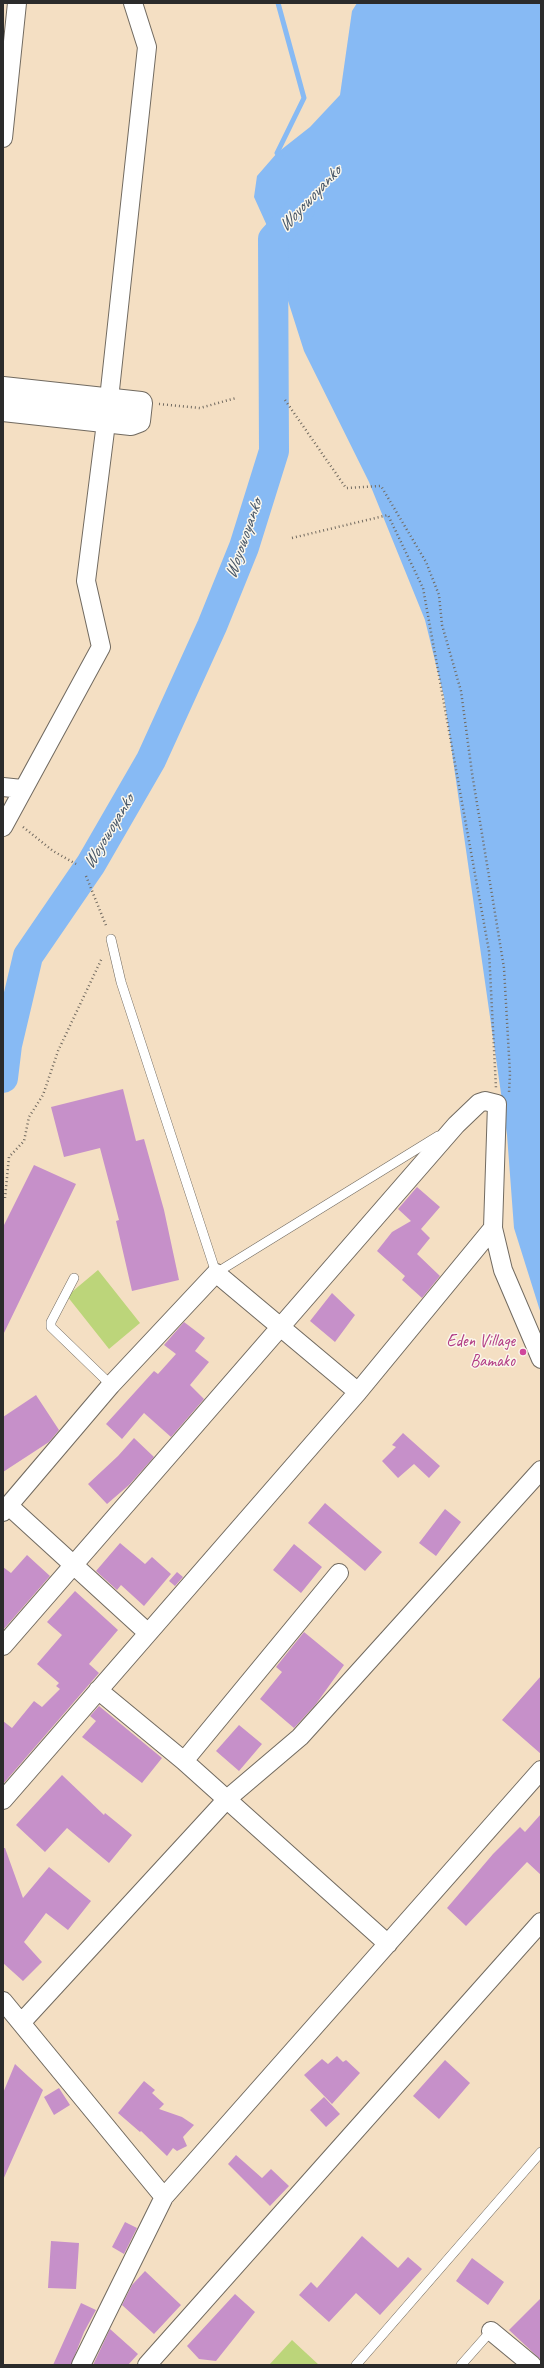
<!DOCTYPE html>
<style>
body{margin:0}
#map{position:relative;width:544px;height:2368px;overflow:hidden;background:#f4dfc3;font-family:Caveat,sans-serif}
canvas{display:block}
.frame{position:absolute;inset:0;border:4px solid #2b2b2b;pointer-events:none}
</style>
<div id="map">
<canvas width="544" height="2368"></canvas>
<div class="frame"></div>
</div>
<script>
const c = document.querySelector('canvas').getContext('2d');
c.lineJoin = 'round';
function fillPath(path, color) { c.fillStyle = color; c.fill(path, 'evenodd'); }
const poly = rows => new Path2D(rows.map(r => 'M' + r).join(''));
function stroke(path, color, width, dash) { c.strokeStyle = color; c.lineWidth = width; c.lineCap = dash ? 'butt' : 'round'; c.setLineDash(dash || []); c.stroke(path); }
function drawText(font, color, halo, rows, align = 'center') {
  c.font = font + ' Caveat,sans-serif'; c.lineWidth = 3; c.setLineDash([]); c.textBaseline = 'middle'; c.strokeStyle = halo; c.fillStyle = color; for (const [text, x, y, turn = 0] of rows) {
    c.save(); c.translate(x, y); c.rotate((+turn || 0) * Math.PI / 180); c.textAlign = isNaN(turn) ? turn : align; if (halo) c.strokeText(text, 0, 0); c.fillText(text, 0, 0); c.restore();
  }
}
fillPath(poly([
 [98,1270,140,1323,109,1349,67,1296],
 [292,2340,319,2365,269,2365]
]), '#bcd57a');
fillPath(poly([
 [357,3,541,3,541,1314,514,1228,507,1135,444,697,425,620,369,482,304,351,282,282,273,239,254,197,257,176,277,153,310,127,340,95,352,11]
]), '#87baf4');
stroke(poly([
 [278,3,304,98,277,153,281,157]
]), '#87baf4', 5);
stroke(poly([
 [3,1078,7,1045,28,956,91,864,151,760,212,626,244,547,274,451,273,239,300,209]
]), '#87baf4', 30);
fillPath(poly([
 [123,1089,136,1141,144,1139,164,1210,179,1280,132,1291,116,1221,119,1220,100,1148,64,1157,51,1107],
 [34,1165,76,1184,3,1335,3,1227],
 [417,1187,440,1207,421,1229,430,1238,417,1254,440,1276,422,1298,402,1280,405,1276,377,1251,392,1232,411,1221,398,1209],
 [332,1293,355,1315,335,1342,310,1321],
 [184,1322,205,1338,195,1351,209,1362,190,1385,204,1399,171,1437,144,1413,122,1439,106,1424,154,1371,158,1374,176,1354,164,1345],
 [36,1395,59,1430,49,1442,3,1472,3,1417],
 [403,1433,440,1466,429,1478,414,1464,398,1478,382,1461,396,1447,392,1445],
 [134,1438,154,1457,129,1485,107,1504,88,1484,118,1456],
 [325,1503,382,1552,365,1571,308,1523],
 [445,1509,461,1522,436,1556,419,1543],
 [120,1543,145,1564,152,1557,171,1574,144,1606,121,1585,117,1590,96,1571],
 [294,1544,322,1567,301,1593,273,1570],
 [27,1555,50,1576,3,1630,3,1567,11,1573],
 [177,1572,183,1577,175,1586,169,1581],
 [75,1591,118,1630,89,1664,99,1673,3,1784,3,1721,12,1728,34,1701,42,1707,60,1689,56,1686,59,1683,37,1664,62,1635,47,1622],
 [304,1632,344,1665,316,1704,294,1728,260,1699,282,1672,276,1667],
 [541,1676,541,1754,502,1720],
 [99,1706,162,1758,142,1783,82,1737,96,1721,90,1716],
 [239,1725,262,1744,239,1771,216,1751],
 [62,1775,104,1815,105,1813,132,1835,109,1863,67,1828,45,1852,16,1825],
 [541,1814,541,1875,527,1862,466,1926,447,1908,493,1854,520,1827,525,1832],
 [3,1848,5,1848,23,1898,49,1867,91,1901,68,1930,46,1913,24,1942,42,1962,23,1981,3,1963],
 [337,2056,343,2062,346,2060,360,2073,332,2104,304,2075,322,2059,328,2064],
 [445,2060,470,2083,439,2119,413,2096],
 [15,2064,43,2090,3,2180,3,2093],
 [144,2081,155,2090,152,2093,164,2104,159,2109,182,2117,194,2125,183,2137,187,2146,177,2151,173,2148,167,2156,141,2131,140,2132,118,2113],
 [59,2088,70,2105,54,2115,44,2097],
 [324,2097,340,2114,326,2127,310,2110],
 [236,2155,262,2178,271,2169,289,2186,270,2206,228,2164],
 [125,2222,137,2228,124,2254,112,2247],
 [362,2236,398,2268,408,2257,422,2269,380,2315,356,2293,329,2322,299,2295,311,2282,317,2288],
 [51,2241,79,2243,76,2289,48,2288],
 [472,2258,504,2282,488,2305,456,2281],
 [145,2271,181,2305,154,2334,122,2305,132,2285],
 [235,2294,255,2312,216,2361,199,2359,187,2346],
 [541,2298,541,2360,509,2330],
 [81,2303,96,2310,84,2332,71,2365,53,2365],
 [110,2329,138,2354,128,2365,93,2365]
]), '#c690c9');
const service = poly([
 [111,939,121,982,216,1273,438,1136],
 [74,1278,51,1322,51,1327,111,1385],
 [356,2365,541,2152],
 [461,2365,491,2331]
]);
const minor = poly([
 [3,138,17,3],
 [3,787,22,789],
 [3,827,101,647,86,581,109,399,147,47,133,3],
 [9,1506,148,1633],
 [3,1512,111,1385,216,1273,358,1392],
 [3,1646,456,1125,479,1103,485,1101,497,1104,493,1228,503,1270,541,1359],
 [98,1690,184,1761,388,1944],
 [184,1761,339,1573],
 [3,1800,358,1392,493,1228],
 [3,2001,164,2197],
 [21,2023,227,1799,300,1737,541,1470],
 [491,2331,532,2365],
 [81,2365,164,2197,541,1770],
 [147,2365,541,1922]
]);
const tertiary = poly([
 [3,388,141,403,139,421,131,424,3,410]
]);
stroke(service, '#716a60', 10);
stroke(minor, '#716a60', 20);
stroke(tertiary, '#716a60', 24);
stroke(poly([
 [285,400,346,488,381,486,426,562,439,595,442,625,461,691,472,773,504,968,510,1074,509,1092],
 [159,404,200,408,236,398],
 [292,538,388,515,423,588,489,951,496,1088],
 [23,827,53,851,76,864],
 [86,876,107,928],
 [5,1198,9,1157,24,1141,29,1117,43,1095,58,1051,102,958]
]), '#716a60', 2.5, [1, 3]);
stroke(service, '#fff', 9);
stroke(minor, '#fff', 18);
stroke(tertiary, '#fff', 22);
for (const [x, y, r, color] of [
 [523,1352,4,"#d1479c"]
]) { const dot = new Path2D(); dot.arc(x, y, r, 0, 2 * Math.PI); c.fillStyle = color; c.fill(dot); stroke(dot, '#fbf7ec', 1.5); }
drawText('17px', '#b23c85', '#fbf7ec', [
 ["Eden Village",515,1342],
 ["Bamako",515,1362]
], 'right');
drawText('italic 18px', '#475667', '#fbf7ec', [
 ["Woyowoyanko",310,199,-47],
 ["Woyowoyanko",244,539,-71],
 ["Woyowoyanko",109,832,-59]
]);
</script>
